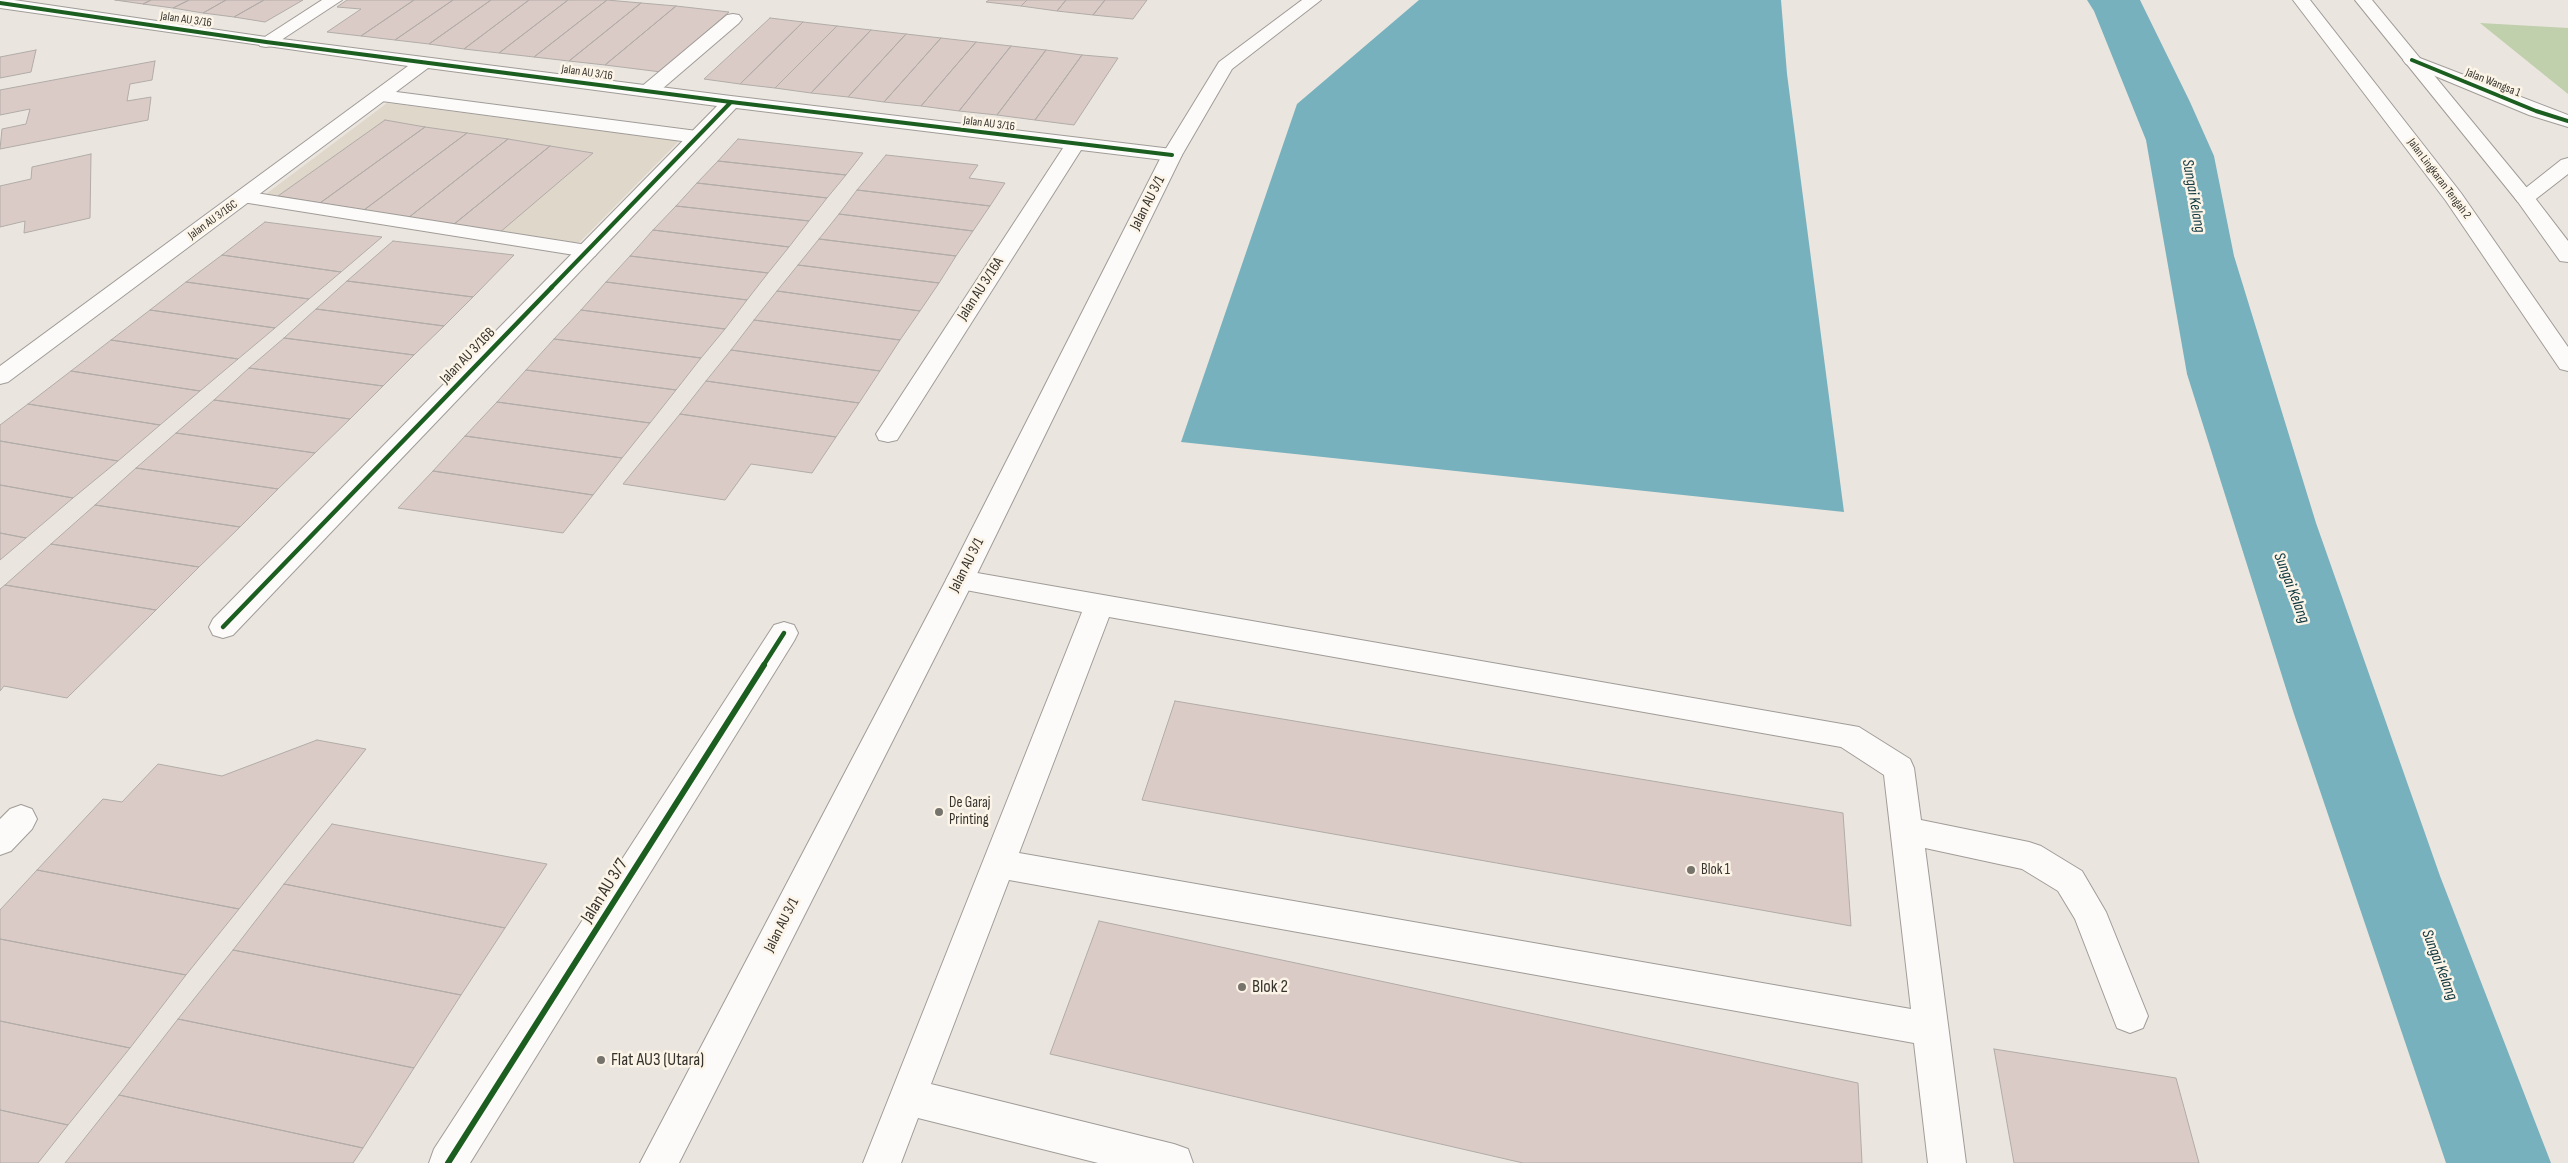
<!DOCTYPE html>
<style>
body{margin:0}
canvas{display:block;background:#eae5de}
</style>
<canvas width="2568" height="1163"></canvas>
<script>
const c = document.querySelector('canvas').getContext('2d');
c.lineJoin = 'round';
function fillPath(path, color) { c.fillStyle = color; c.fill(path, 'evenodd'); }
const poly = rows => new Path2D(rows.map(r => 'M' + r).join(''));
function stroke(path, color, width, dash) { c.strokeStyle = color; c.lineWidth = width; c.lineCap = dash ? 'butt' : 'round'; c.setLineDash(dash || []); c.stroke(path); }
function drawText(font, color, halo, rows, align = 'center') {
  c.font = font + ' "Sofia Sans Condensed",sans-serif'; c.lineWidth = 5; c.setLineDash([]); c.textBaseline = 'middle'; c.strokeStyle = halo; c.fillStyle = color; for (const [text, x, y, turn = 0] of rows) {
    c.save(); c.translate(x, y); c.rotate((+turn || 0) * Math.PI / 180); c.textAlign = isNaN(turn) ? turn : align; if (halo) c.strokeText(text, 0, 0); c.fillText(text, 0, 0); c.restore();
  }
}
fillPath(poly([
 [387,103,679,141,579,243,266,194]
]), '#e0d7cb');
fillPath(poly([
 [2480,23,2568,28,2568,94]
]), '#c0cfac');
fillPath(poly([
 [1419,0,1781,0,1787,74,1844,512,1181,442,1297,104],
 [2087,0,2140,0,2190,102,2214,156,2234,256,2316,523,2440,876,2551,1163,2446,1163,2294,714,2187,374,2146,140,2094,11]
]), '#78b1be');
const building = poly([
 [115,0,151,0,143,4,115,0],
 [151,0,189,0,173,8,143,4,151,0],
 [189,0,226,0,203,13,173,8,189,0],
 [226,0,264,0,234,17,203,13,226,0],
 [264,0,303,0,265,22,234,17,264,0],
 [347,0,414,0,361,36,327,32,361,9,337,7,347,0],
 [414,0,453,0,395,40,361,36,414,0],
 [453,0,491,0,429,44,395,40,453,0],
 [491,0,529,0,464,49,429,44,491,0],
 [529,0,568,0,499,53,464,49,529,0],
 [568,0,607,0,534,57,499,53,568,0],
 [607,0,641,3,569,61,534,57,607,0],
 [989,0,1027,0,1021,6,986,2,989,0],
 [1027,0,1066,0,1057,11,1021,6,1027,0],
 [1066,0,1105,0,1093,15,1057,11,1066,0],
 [1105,0,1147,0,1133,19,1093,15,1105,0],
 [641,3,676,6,605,65,569,61,641,3],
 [676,6,729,12,661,72,605,65,676,6],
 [770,18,803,22,740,84,704,79,770,18],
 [803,22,837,26,775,88,740,84,803,22],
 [837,26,871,30,811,93,775,88,837,26],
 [871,30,906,34,848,97,811,93,871,30],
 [906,34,941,38,884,102,848,97,906,34],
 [941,38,976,42,921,106,884,102,941,38],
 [976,42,1011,46,959,111,921,106,976,42],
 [1011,46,1046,50,997,115,959,111,1011,46],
 [36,50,31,72,0,78,0,57,36,50],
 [1046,50,1082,55,1035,120,997,115,1046,50],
 [1082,55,1118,58,1074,125,1035,120,1082,55],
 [155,61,152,80,130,84,127,101,151,97,148,120,0,149,2,129,26,124,30,109,0,115,0,90,155,61],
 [385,120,425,127,320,203,278,196,385,120],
 [425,127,467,133,364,210,320,203,425,127],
 [467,133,508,139,408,218,364,210,467,133],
 [508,139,550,146,453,225,408,218,508,139],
 [738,139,863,153,846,175,718,161,738,139],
 [550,146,593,153,499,233,453,225,550,146],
 [91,154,90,218,24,233,25,221,0,227,0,186,31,179,32,167,91,154],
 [886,155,978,165,969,178,1005,183,990,206,857,190,886,155],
 [718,161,846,175,827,198,697,183,718,161],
 [697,183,827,198,809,221,676,206,697,183],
 [857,190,990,206,973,231,839,214,857,190],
 [676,206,809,221,789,247,653,230,676,206],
 [839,214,973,231,956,256,819,239,839,214],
 [265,222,382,237,341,272,222,255,265,222],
 [653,230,789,247,768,273,630,256,653,230],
 [819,239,956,256,939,283,798,265,819,239],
 [393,241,514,255,473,297,347,281,393,241],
 [222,255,341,272,309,299,186,282,222,255],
 [630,256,768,273,747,300,606,282,630,256],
 [798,265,939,283,920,311,777,291,798,265],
 [347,281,473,297,444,326,316,309,347,281],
 [186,282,309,299,275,328,150,310,186,282],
 [606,282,747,300,725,329,581,310,606,282],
 [777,291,920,311,900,340,754,320,777,291],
 [316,309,444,326,414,355,284,338,316,309],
 [150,310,275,328,238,359,111,340,150,310],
 [581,310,725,329,701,358,554,339,581,310],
 [754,320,900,340,880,371,731,350,754,320],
 [284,338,414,355,383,386,249,368,284,338],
 [554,339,701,358,676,390,526,370,554,339],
 [111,340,238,359,200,391,71,371,111,340],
 [731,350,880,371,859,403,706,381,731,350],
 [249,368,383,386,350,419,214,400,249,368],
 [526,370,676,390,650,423,497,402,526,370],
 [71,371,200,391,160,425,28,404,71,371],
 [706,381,859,403,836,437,680,414,706,381],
 [214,400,350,419,315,453,176,433,214,400],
 [497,402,650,423,622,458,465,436,497,402],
 [28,404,160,425,118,461,0,441,0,425,28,404],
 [680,414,836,437,812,473,751,464,725,500,623,484,680,414],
 [176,433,315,453,278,489,136,468,176,433],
 [465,436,622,458,593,495,433,471,465,436],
 [0,441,118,461,73,498,0,485,0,441],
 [136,468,278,489,240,527,95,505,136,468],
 [433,471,593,495,563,533,398,508,433,471],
 [0,485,73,498,26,538,0,533,0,485],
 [95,505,240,527,199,567,51,544,95,505],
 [0,533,26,538,0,560,0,533],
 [51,544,199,567,156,610,5,585,51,544],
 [5,585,156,610,67,698,4,686,0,691,0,589,5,585],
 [1175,701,1843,813,1851,926,1142,800,1175,701],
 [317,740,366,749,239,909,37,870,103,799,122,802,158,764,222,776,317,740],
 [332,824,547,864,505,928,284,884,332,824],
 [37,870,239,909,186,975,0,939,0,910,37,870],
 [284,884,505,928,461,995,233,950,284,884],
 [1099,921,1858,1083,1862,1163,1523,1163,1050,1054,1099,921],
 [0,939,186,975,130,1048,0,1021,0,939],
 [233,950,461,995,414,1068,178,1019,233,950],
 [178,1019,414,1068,363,1148,119,1095,178,1019],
 [0,1021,130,1048,68,1125,0,1110,0,1021],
 [1994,1049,2176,1078,2199,1163,2014,1163,1994,1049],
 [119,1095,363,1148,353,1163,65,1163,119,1095],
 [0,1110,68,1125,38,1163,0,1163,0,1110]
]);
fillPath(building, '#dbcbc6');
stroke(building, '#b1aca8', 1);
const lane = poly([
 [322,0,342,0,272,46,266,47,260,46,257,42,322,0],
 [733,14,739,15,742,19,739,23,655,95,641,95,639,91,641,87,727,15,733,14],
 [381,90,697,131,704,133,707,137,704,141,697,143,374,100,372,96,374,92,381,90],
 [243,191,587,245,595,246,598,251,595,256,587,257,236,201,233,197,236,193,243,191],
 [960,570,1859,727,1910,759,1914,768,1921,820,2029,842,2041,846,2082,871,2106,912,2148,1016,2143,1028,2130,1033,2117,1028,2075,919,2058,891,2022,869,1925,848,1966,1163,1928,1163,1914,1043,1009,880,931,1084,1174,1144,1188,1149,1193,1163,1098,1163,918,1118,901,1163,863,1163,1082,612,950,587,946,580,950,573,960,570],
 [1109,617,1841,747,1884,775,1911,1009,1019,853,1109,617]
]);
const street = poly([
 [0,0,14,0,266,37,731,96,1172,149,1179,151,1182,155,1179,159,1172,161,1081,150,897,440,888,442,879,440,876,434,1063,148,736,108,233,635,223,638,213,635,209,627,213,619,717,106,428,68,8,382,0,384,0,366,408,66,0,8,0,0],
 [2412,55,2568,115,2568,127,2529,115,2406,64,2403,60,2406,56,2412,55],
 [2568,158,2568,174,2532,202,2518,202,2515,198,2518,194,2561,160,2568,158],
 [784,622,794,625,798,633,794,641,470,1163,429,1163,434,1149,774,625,784,622],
 [21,805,32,809,37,819,32,829,11,851,0,855,0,819,10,809,21,805]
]);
const secondary = poly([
 [1302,0,1321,0,1232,69,1182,155,974,580,679,1163,640,1163,946,580,1162,155,1219,62,1302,0]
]);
const highway = poly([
 [2293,0,2310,0,2461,193,2568,347,2568,371,2560,369,2446,201,2293,0],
 [2355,0,2372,0,2532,194,2568,241,2568,262,2560,261,2518,202,2355,0]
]);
stroke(lane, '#a09c98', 2);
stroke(street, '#a09c98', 2);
stroke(secondary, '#a09c98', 2);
stroke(highway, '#a09c98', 2);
fillPath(lane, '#fcfbfa');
fillPath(street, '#fcfbfa');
fillPath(secondary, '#fcfbfa');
fillPath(highway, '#fcfbfa');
stroke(poly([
 [0,3,266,42,731,102,1172,155],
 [2412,60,2536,111,2568,121],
 [551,288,731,102]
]), '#1b5e20', 4);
stroke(poly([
 [223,627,552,287],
 [763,666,784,633]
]), '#1b5e20', 4.5);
stroke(poly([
 [448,1163,764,665]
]), '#1b5e20', 6);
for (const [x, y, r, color] of [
 [939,812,5,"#76726c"],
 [1691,870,5,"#76726c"],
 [1242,987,5,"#76726c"],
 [601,1060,5,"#76726c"]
]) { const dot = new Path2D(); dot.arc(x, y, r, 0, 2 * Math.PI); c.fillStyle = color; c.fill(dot); stroke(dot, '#fbf4e7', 2); }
drawText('12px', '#37342f', '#fbf4e7', [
 ["Jalan AU 3/16",186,20,8],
 ["Jalan AU 3/16",587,73,8],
 ["Jalan Wangsa 1",2493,83,22],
 ["Jalan AU 3/16",989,124,7],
 ["Jalan Lingkaran Tengah 2",2439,179,53],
 ["Jalan AU 3/16C",213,220,-36]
]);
drawText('15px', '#37342f', '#fbf4e7', [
 ["Jalan AU 3/1",1148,203,-63],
 ["Jalan AU 3/16A",981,289,-57],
 ["Jalan AU 3/16B",468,356,-46],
 ["Jalan AU 3/1",967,565,-63],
 ["Jalan AU 3/1",782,925,-63]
]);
drawText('15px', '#37342f', '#fbf4e7', [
 ["De Garaj",949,803],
 ["Printing",949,820],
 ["Blok 1",1701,870]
], 'left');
drawText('italic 16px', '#0e363f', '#fbf4e7', [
 ["Sungai Kelang",2193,196,80],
 ["Sungai Kelang",2291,588,69],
 ["Sungai Kelang",2439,965,69]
]);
drawText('18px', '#37342f', '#fbf4e7', [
 ["Jalan AU 3/7",605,891,-58]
]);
drawText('18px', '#37342f', '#fbf4e7', [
 ["Blok 2",1252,987],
 ["Flat AU3 (Utara)",611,1060]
], 'left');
</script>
